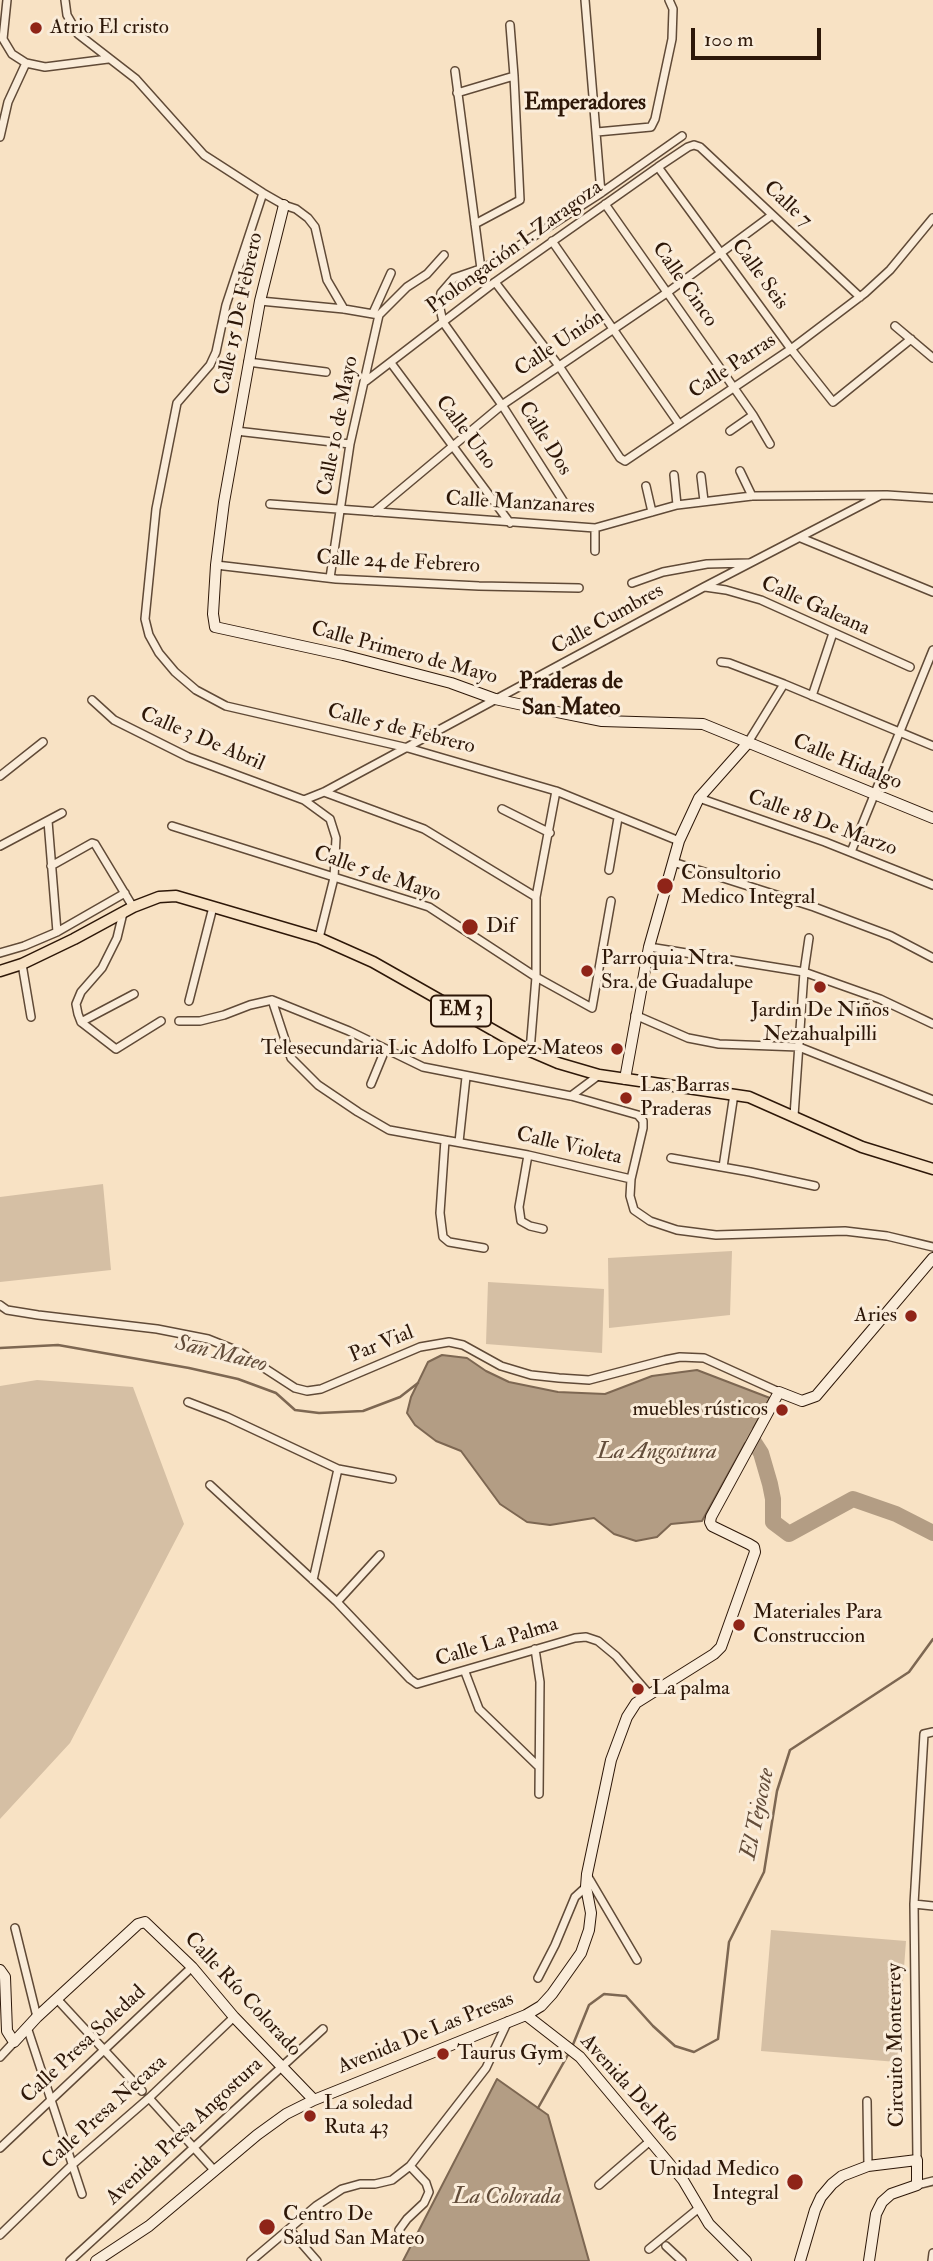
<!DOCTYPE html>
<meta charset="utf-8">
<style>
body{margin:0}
#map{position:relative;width:933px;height:2261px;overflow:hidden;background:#f8e2c4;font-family:"IM FELL Double Pica",serif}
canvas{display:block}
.scale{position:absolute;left:691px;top:28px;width:130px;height:32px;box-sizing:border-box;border:4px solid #2d1708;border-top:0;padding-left:9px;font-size:21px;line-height:24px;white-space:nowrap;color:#2d1708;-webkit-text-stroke:5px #faecd9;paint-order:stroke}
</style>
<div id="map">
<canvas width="933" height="2261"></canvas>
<div class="scale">100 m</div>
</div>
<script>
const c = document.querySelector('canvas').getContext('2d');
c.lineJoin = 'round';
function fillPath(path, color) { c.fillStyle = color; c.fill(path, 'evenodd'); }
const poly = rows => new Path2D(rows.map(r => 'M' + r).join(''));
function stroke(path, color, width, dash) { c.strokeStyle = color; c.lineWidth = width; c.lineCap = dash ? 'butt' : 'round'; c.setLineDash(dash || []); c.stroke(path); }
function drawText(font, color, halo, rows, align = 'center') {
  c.font = font + ' "IM FELL Double Pica",serif'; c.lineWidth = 6; c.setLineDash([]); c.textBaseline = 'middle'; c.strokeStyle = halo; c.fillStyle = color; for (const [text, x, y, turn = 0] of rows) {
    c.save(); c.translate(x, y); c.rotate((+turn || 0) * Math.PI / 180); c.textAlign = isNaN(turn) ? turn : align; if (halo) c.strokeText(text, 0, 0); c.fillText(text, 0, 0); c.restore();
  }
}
fillPath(poly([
 [103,1184,111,1270,0,1282,0,1197],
 [732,1251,730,1315,609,1328,608,1258],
 [488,1282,604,1289,602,1353,486,1344],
 [37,1380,133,1387,184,1524,70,1743,0,1819,0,1386],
 [771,1930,906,1941,897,2062,761,2051]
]), '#d5bfa4');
const water = poly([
 [442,1355,467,1358,486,1371,509,1382,558,1392,605,1394,652,1376,697,1370,770,1398,702,1521,671,1524,657,1537,636,1541,614,1534,594,1518,550,1525,527,1522,500,1504,461,1451,436,1441,415,1425,407,1413,411,1397,428,1362,442,1355],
 [497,2079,548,2115,589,2261,403,2261,497,2079]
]);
fillPath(water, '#b39d84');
stroke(water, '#7d6752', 2);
stroke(poly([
 [0,1348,58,1345,189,1368,238,1379,276,1393,295,1410,319,1413,363,1411,400,1397,418,1383],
 [572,2047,589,2005,604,1994,626,1996,653,2026,675,2046,694,2052,718,2039,729,1942,764,1872,777,1791,790,1750,909,1672,933,1639],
 [538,2108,569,2053]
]), '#7d6752', 2.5);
stroke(poly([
 [750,1436,761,1453,770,1484,773,1499,773,1522,789,1534,853,1499,896,1514,933,1533]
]), '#b39d84', 16);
const street = poly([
 [7,0,3,39,12,54,26,63,45,67,108,59],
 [65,0,67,15,78,34,136,79,204,155,263,193,284,205,296,209,308,218,315,227,327,280,344,309],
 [585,0,601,193],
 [510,25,514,76],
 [455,71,481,269],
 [457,93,514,76,520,200,475,224],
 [597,132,651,127,655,119,672,39,673,9,669,0],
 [0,137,8,102,26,63],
 [658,167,791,349,833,402,911,339],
 [263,193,226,305,216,352,210,365,177,403,156,509,145,619,149,635,159,653,175,672,196,690,226,706,408,748,556,791,679,841],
 [605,204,753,415,770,444],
 [552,241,679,424],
 [495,282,559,366,620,458,625,461,791,349,865,293,890,270,933,218],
 [260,301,344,309,379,315],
 [373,313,391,273],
 [379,315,407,287,427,274,444,255],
 [895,326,933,358],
 [248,362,326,372],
 [391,363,510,523],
 [366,381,495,282,658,167,688,147,694,145,700,147,860,297],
 [236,431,350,444],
 [730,431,753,415],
 [740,471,752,496],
 [674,475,677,505],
 [701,476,704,501],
 [646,486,652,512],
 [270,504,595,528,677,505,752,496,887,495,933,498],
 [567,507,502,405,443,322,439,304,441,293,454,278,486,267,601,193,682,136],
 [374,512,502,405,668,292,772,215],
 [801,538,933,592],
 [595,551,595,528],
 [216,565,336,579,479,586,579,588],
 [330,578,350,444,379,315],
 [632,583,663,572,707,564,749,563],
 [705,587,726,590,761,600,910,667],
 [721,662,729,663,784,684,933,746],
 [812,696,833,633],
 [92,700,114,720,188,757,304,800,330,819,336,838,334,878,319,938],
 [747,744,784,684],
 [0,776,43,742],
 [324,792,424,829,536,897],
 [699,798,825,842,933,885],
 [304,800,324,792,704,587,879,496],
 [502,809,550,833],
 [48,821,57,932],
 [172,826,429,907,536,977,592,1008,611,901],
 [0,846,62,813],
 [851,852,933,650],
 [673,862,814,907,891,936,933,958],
 [51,866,92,843,95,844,133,907],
 [609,870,618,818],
 [123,913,117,938,102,968,81,992,76,1004,78,1014,81,1022,116,1049,161,1021],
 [649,947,804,972,880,999,933,1024],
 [0,953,24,946,57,932,125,893],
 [22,964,31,1017],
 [272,1000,291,1058,318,1085,358,1112,389,1130,528,1155,631,1179],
 [189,1001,213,907],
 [635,1015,688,1038,719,1044,799,1047,933,1100],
 [179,1021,200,1021,224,1015,250,1005,272,1000,349,1031,423,1067,571,1096,638,1115,643,1121,643,1128,631,1179,630,1196,634,1210,650,1221,677,1230,716,1235,845,1231,887,1236,933,1247],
 [81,1022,134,994],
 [530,1051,536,977,536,897,556,791],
 [371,1084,385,1050],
 [571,1096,599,1075],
 [794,1116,804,972,809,938],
 [445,1140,440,1213,443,1237,449,1242,484,1248],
 [459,1142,466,1077],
 [528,1155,519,1207,521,1221,530,1226,543,1229],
 [671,1158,750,1172,815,1186],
 [723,1167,734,1094],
 [0,1305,7,1310,38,1315,157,1329,208,1339,238,1351,295,1388,307,1391,321,1389,420,1347,449,1342,463,1345,501,1366,531,1375,559,1378,589,1380,665,1360,680,1357,704,1358,779,1392],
 [188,1402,227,1417,338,1469,392,1479],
 [210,1485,337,1602,410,1679,417,1684,575,1638,586,1637,598,1641,616,1656,649,1694],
 [313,1580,338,1469],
 [337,1602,380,1555],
 [535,1649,540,1682,539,1794],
 [465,1672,479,1709,539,1767],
 [587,1875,637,1960],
 [914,1904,933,1906],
 [15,1928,37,2017],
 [538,1978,555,1945,575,1897,586,1887],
 [57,1999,142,2091],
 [27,2027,82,2194],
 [0,2057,14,2042],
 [149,2098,214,2170],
 [867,2101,868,2166],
 [0,2148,192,1967],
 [917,2160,914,1904,924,1734,933,1732],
 [599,2185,650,2141],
 [917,2185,933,2181],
 [289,2229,317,2261],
 [399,2230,407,2219,424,2203,429,2192,426,2183,410,2166],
 [0,2235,73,2164,149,2098,234,2017],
 [666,2246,682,2261],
 [649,2249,699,2208],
 [70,2261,323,2029],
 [251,2261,316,2206,342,2189,360,2184,375,2184,392,2180,410,2166,486,2068,508,2021],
 [932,2261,933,2253]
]);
const secondary = poly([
 [284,205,260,301,224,502,216,565,213,614,215,627,343,655,451,683,495,699,532,707,602,721,703,724,933,818],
 [625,1079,649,947,679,841,699,798,747,744],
 [0,1970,5,1977,7,2031,14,2042,37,2017,138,1924,145,1922,192,1967,234,2017,314,2100],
 [526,2015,580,2057,683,2180,709,2224,746,2261],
 [96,2261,149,2226,257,2135,286,2114,314,2100,526,2015,541,2006,552,1994,581,1953,589,1930,591,1913,586,1887,587,1874,611,1760,627,1717,636,1703,714,1654,721,1647,755,1552,754,1547,749,1544,712,1526,710,1522,711,1517,779,1392,802,1401,816,1396,933,1258],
 [800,2261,815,2210,821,2197,832,2184,842,2176,868,2166,917,2160,917,2185,891,2194,882,2202,876,2214,869,2261]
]);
const primary = poly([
 [0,971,22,964,74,939,133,907,159,897,176,896,319,938,373,962,530,1051,558,1063,599,1075,749,1097,862,1147,933,1169]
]);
stroke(street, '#604a37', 10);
stroke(secondary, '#2d1708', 12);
stroke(primary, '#2d1708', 13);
stroke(street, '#faecd9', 7);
stroke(secondary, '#faecd9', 10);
stroke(primary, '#f8e2c4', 10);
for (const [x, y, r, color] of [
 [36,28,7,"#8f2418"],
 [665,886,9,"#8f2418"],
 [470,927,9,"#8f2418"],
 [587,971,7,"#8f2418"],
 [820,987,7,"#8f2418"],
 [617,1049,7,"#8f2418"],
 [626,1098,7,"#8f2418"],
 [911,1316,7,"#8f2418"],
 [782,1410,7,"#8f2418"],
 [739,1625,7,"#8f2418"],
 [638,1689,7,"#8f2418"],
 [443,2054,7,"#8f2418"],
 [310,2116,7,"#8f2418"],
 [795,2182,9,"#8f2418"],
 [267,2227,9,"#8f2418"]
]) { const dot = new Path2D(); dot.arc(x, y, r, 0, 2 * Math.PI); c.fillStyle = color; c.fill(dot); stroke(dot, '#faecd9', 2.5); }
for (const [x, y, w] of [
 [461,1011,60]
]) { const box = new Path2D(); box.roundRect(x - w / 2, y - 15.5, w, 31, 5); c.fillStyle = '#faecd9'; c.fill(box); stroke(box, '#2d1708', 2); }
drawText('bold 19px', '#2d1708', null, [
 ["EM 3",461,1011]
]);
drawText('21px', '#2d1708', '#faecd9', [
 ["Atrio El cristo",50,28],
 ["Consultorio",681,874],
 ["Medico Integral",681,898],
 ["Dif",486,927],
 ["Parroquia Ntra.",601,959],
 ["Sra. de Guadalupe",601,983],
 ["Jardin De Niños",820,1011,"center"],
 ["Nezahualpilli",820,1035,"center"],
 ["Telesecundaria Lic Adolfo Lopez Mateos",603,1049,"right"],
 ["Las Barras",640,1086],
 ["Praderas",640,1110],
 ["Aries",897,1316,"right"],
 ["muebles rústicos",768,1410,"right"],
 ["Materiales Para",753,1613],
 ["Construccion",753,1637],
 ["La palma",652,1689],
 ["Taurus Gym",457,2054],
 ["La soledad",324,2104],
 ["Ruta 43",324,2128],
 ["Unidad Medico",779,2170,"right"],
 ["Integral",779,2194,"right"],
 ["Centro De",283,2215],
 ["Salud San Mateo",283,2239]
], 'left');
drawText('21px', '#2d1708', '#faecd9', [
 ["Calle 7",787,205,43],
 ["Prolongación I. Zaragoza",515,248,-36],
 ["Calle Seis",759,275,54],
 ["Calle Cinco",684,285,55],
 ["Calle 15 De Febrero",240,314,-78],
 ["Calle Unión",560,344,-34],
 ["Calle Parras",733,367,-34],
 ["Calle 10 de Mayo",339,426,-79],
 ["Calle Uno",465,433,53],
 ["Calle Dos",544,439,58],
 ["Calle Manzanares",520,504,3],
 ["Calle 24 de Febrero",398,563,3],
 ["Calle Galeana",815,607,24],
 ["Calle Cumbres",608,620,-29],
 ["Calle Primero de Mayo",404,654,15],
 ["Calle 5 de Febrero",401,730,14],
 ["Calle 3 De Abril",202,740,23],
 ["Calle Hidalgo",847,763,22],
 ["Calle 18 De Marzo",822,824,20],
 ["Calle 5 de Mayo",377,875,19],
 ["Calle Violeta",569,1147,13],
 ["Par Vial",382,1345,-22],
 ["Calle La Palma",497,1643,-17],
 ["Calle Río Colorado",242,1995,47],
 ["Avenida De Las Presas",426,2034,-22],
 ["Calle Presa Soledad",84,2045,-43],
 ["Circuito Monterrey",897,2045,-91],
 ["Avenida Del Río",629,2089,48],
 ["Calle Presa Necaxa",105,2113,-42],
 ["Avenida Presa Angostura",185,2132,-43]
]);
drawText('bold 23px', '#2d1708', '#faecd9', [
 ["Emperadores",585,104],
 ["Praderas de",571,683],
 ["San Mateo",571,709]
]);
drawText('italic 23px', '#634d3a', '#faecd9', [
 ["San Mateo",221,1355,14],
 ["La Angostura",657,1453],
 ["El Tejocote",759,1814,-78],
 ["La Colorada",507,2198]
]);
</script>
